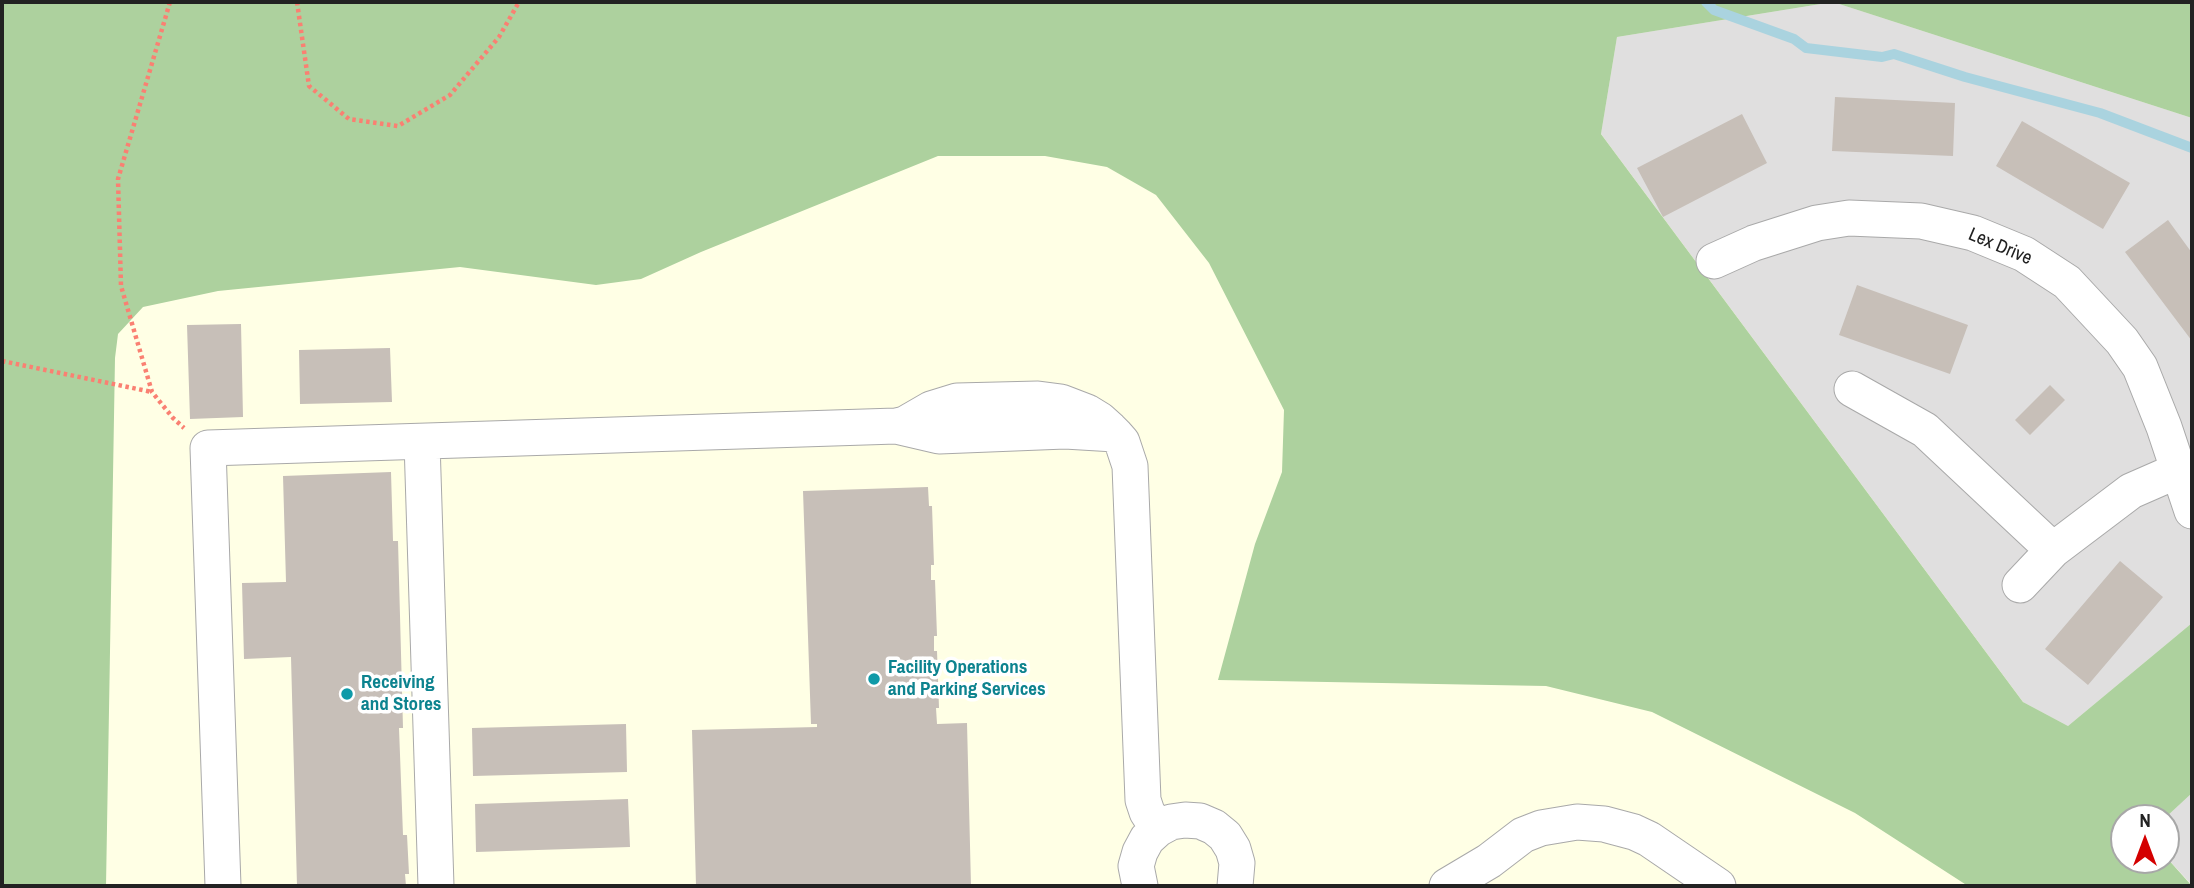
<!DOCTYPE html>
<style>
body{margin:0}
#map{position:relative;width:2194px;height:888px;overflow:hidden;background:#f2efe9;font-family:"Archivo Narrow",sans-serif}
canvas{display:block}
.frame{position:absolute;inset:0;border:4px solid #222;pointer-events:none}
.north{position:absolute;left:2110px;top:804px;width:70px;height:70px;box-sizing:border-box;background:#fff;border:2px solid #a7a7a7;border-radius:50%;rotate:0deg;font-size:19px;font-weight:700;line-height:28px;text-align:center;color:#222}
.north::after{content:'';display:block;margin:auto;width:24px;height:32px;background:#d40000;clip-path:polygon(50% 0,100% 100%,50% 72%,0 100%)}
</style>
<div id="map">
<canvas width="2194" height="888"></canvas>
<div class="frame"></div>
<div class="north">N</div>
</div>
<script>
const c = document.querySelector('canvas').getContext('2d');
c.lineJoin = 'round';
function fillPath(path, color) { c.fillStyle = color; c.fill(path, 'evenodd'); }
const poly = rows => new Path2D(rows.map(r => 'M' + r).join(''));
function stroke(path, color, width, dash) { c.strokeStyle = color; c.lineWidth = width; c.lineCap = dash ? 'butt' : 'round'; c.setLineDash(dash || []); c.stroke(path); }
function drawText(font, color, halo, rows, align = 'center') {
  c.font = font + ' "Archivo Narrow",sans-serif'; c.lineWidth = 7; c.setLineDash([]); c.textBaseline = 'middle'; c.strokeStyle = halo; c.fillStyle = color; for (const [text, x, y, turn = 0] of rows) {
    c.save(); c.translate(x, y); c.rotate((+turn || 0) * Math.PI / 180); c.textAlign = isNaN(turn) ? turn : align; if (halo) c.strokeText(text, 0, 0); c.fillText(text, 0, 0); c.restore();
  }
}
fillPath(poly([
 [1833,2,2192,118,2192,623,2068,726,2023,702,1601,134,1617,37],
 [2192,793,2192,885,2166,857,2165,818]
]), '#e0dfdf');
fillPath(poly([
 [1601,134,2023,702,2124,818,2124,860,2166,860,2166,857,2192,886,2,886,2,226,482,149]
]), '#ffffe5');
fillPath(poly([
 [2,2,2192,2,2192,118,1833,2,1617,37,1601,134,2023,702,2068,726,2192,623,2192,793,2165,818,2124,818,2124,860,2166,860,2166,857,2192,886,1968,886,1855,813,1652,712,1546,686,1218,680,1255,544,1282,472,1284,410,1209,263,1156,195,1107,167,1045,156,938,156,701,252,641,279,596,285,460,267,218,291,143,307,118,334,115,358,106,886,2,886]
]), '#add19e');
stroke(poly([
 [1706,2,1714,10,1794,39,1806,48,1882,57,1894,54,1965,77,2100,113,2192,148]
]), '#aad3df', 10);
fillPath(poly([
 [1835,97,1955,103,1953,156,1832,151],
 [1742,114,1767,163,1663,217,1637,168],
 [2022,121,2130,183,2103,229,1996,166],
 [2168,220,2192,253,2192,341,2125,252],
 [1857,285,1968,325,1950,374,1839,335],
 [241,324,243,417,190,419,187,325],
 [390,348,392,402,300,404,299,350],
 [2050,385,2065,400,2030,435,2015,420],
 [391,472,393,541,398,541,403,728,399,728,403,835,407,835,409,874,405,874,406,886,297,886,291,657,244,659,242,583,286,582,283,476],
 [928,487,929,506,932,506,934,565,931,565,931,580,935,580,937,636,934,636,934,651,937,651,939,708,936,708,937,724,967,723,971,886,696,886,692,730,817,727,817,724,811,724,803,491],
 [2120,561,2163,597,2088,685,2045,649],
 [626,724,627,772,473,776,472,728],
 [628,799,630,847,476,852,475,804]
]), '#c7bfb8');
const minor = poly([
 [1714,261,1754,243,1817,223,1849,218,1921,221,1973,233,2024,254,2067,282,2122,341,2140,367,2164,427,2192,511],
 [1852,389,1925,430,2053,550],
 [1115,434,1065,431,939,436,896,426,905,424,931,409,957,401,1038,399,1061,402,1087,412,1100,420,1110,429,1115,434,1122,442,1130,466,1143,800,1147,812,1158,829],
 [422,442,436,886],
 [2020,585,2053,550,2131,491,2179,470],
 [223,886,208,448,896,426],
 [1140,886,1136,866,1140,852,1147,839,1158,829,1171,822,1185,820,1200,821,1214,827,1225,836,1233,849,1237,863,1235,886],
 [1447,886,1489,861,1523,835,1541,828,1577,822,1604,824,1634,832,1649,839,1718,886]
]);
stroke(minor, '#a9a9a9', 37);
stroke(poly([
 [170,2,118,179,121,286,152,392,173,418,184,428],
 [297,2,309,86,349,119,398,126,450,95,499,37,519,2],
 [2,361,152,392]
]), '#fa8072', 4.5, [3.5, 3.5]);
stroke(minor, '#fff', 35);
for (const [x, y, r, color] of [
 [874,679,7,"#0f9aa8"],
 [347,694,7,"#0f9aa8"]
]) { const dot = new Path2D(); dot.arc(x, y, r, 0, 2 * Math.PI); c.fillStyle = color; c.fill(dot); stroke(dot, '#fff', 2.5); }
drawText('19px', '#222', '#fff', [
 ["Lex Drive",2000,247,23]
]);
drawText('bold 19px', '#0d838f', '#fff', [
 ["Facility Operations",888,668],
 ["and Parking Services",888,690],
 ["Receiving",361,683],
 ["and Stores",361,705]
], 'left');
</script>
